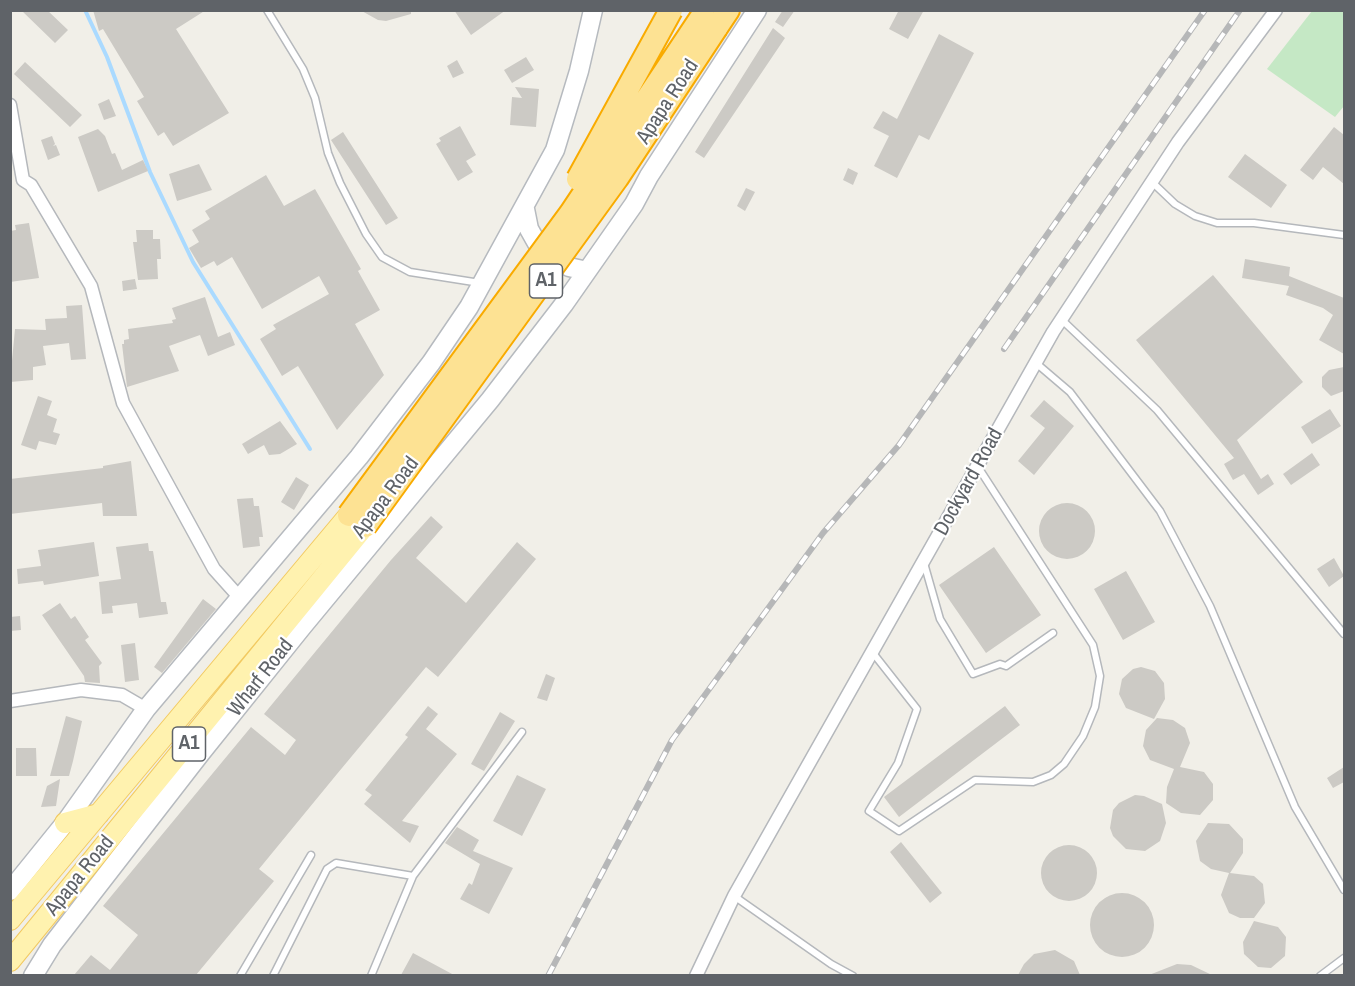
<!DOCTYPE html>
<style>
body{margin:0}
#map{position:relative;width:1355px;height:986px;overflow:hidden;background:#f1efe8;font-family:"Archivo Narrow",sans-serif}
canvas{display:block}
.frame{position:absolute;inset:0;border:12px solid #5f6368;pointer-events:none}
</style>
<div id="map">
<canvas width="1355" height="986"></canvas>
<div class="frame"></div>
</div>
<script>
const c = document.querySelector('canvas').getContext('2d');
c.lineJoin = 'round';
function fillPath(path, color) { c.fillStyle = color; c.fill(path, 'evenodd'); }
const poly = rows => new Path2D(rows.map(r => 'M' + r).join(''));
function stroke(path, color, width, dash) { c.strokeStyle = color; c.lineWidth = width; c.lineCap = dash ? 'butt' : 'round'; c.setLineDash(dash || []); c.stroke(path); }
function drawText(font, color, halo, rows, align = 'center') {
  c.font = font + ' "Archivo Narrow",sans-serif'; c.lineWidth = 4.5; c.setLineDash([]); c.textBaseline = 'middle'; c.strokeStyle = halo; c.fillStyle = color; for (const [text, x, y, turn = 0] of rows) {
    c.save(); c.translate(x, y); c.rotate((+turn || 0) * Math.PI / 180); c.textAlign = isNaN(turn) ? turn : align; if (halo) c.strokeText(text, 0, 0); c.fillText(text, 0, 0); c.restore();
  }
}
fillPath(poly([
 [1312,11,1344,11,1344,106,1335,117,1267,69]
]), '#c5e8c5');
stroke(poly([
 [85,10,107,57,150,172,193,262,310,449]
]), '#aadaff', 4);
fillPath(poly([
 [21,10,47,10,68,30,55,43],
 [93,10,206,10,176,29,229,113,173,146,164,132,158,136,137,101,144,97,103,29,99,31],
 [360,10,411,10,411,14,386,21,378,20],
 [454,10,506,10,471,35],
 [783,10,795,10,783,27,775,22],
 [899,10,924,10,908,39,889,29],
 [773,28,785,38,704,158,695,152],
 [939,34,974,53,929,140,919,135,897,178,874,166,889,136,873,128,883,111,897,119],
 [526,57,534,70,512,83,504,70],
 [457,60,464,73,453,78,447,66],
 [25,62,82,115,70,127,14,74],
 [515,87,539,89,536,127,510,125,512,97,522,98],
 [109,99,116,116,104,120,98,104],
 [460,126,476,155,466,161,473,172,458,181,436,144,441,141,439,138],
 [1334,127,1344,135,1344,184,1323,167,1313,180,1300,170],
 [98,129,105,136,112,154,115,153,122,170,143,160,148,171,98,192,78,137],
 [343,132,398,218,386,225,331,140],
 [52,136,55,144,53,146,56,145,60,155,48,160,41,140],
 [1245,154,1287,185,1271,208,1228,177],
 [199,164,212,190,177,201,169,174],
 [848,168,858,173,853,185,843,180],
 [266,175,284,206,315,189,361,269,358,271,380,310,355,324,384,375,337,430,298,366,282,376,260,339,276,329,273,325,329,294,319,276,262,309,232,257,217,266,214,261,201,268,189,248,199,242,192,230,210,219,205,211],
 [746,188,755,192,745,211,737,206],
 [29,223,39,278,10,282,10,231,16,230,15,225],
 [136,230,153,230,153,239,160,239,161,259,157,259,158,279,138,280,133,242,137,242],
 [1245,259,1290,267,1289,276,1344,298,1344,354,1319,340,1333,315,1323,308,1286,295,1289,286,1242,278],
 [1213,275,1303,382,1237,440,1261,479,1268,474,1274,484,1258,495,1244,474,1233,480,1224,464,1234,458,1136,340],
 [135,279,137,289,123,291,122,281],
 [205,297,218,337,230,332,235,345,208,356,200,335,169,346,179,371,127,387,122,344,124,344,124,340,129,339,128,329,173,323,172,320,176,319,172,308],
 [82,305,86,359,71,360,69,343,43,346,46,365,33,367,33,380,10,382,15,329,46,330,45,319,67,318,66,306],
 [1344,367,1344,391,1331,396,1322,387,1322,377,1329,370],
 [38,396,52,401,47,415,57,419,53,432,60,434,56,445,39,441,36,450,21,445],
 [1044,400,1074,426,1034,475,1018,461,1045,428,1030,416],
 [1330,409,1341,426,1312,444,1301,427],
 [280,421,297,444,280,454,269,455,264,445,248,454,242,444],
 [1312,453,1320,465,1291,485,1283,474],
 [131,461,137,516,103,516,102,503,10,514,10,479,103,468,103,466],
 [296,477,309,485,294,510,281,502],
 [253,498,254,506,259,506,263,537,259,537,260,546,243,548,237,499],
 '1039 531a28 28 0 1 1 56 0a28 28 0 1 1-56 0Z',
 [431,516,443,527,416,558,466,603,517,542,536,559,438,677,426,667,337,774,259,869,274,881,196,975,74,975,91,955,110,970,138,935,103,906,251,727,285,755,296,740,264,714,391,560],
 [94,542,99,576,44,585,43,581,18,584,17,569,41,566,38,550],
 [148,543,149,551,153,551,161,602,166,602,168,614,139,618,137,603,112,606,113,613,102,614,99,582,121,579,116,547],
 [994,547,1041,615,986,653,939,585],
 [1334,558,1344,576,1329,587,1317,569],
 [1126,571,1155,622,1123,640,1094,589],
 [203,599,216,609,162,673,154,667],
 [60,603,71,619,75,616,89,637,85,640,102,663,99,666,100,683,85,682,84,676,42,615],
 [20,616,21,630,10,631,10,617],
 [135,643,139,680,125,682,121,645],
 [1141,667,1155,671,1164,683,1165,699,1154,719,1126,708,1119,694,1122,679,1133,669],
 [546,674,555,678,547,701,537,698],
 [428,706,438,714,426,729,457,754,402,821,419,826,410,843,364,804,372,795,365,790,408,737,405,735],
 [1005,706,1020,725,899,817,884,797],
 [500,712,515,721,484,771,471,764],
 [66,716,82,721,73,761,69,776,50,776],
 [1157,718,1173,720,1185,728,1190,743,1180,767,1204,772,1213,784,1213,800,1200,815,1181,813,1166,803,1167,787,1174,769,1150,760,1143,746,1146,730],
 [16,748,36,748,37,776,16,776],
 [1344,767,1344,782,1333,788,1327,778],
 [517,775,546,789,522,836,493,821],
 [60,779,56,806,41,807,47,786],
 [1135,795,1144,796,1162,804,1166,823,1160,841,1145,851,1126,849,1113,836,1110,828,1113,810,1119,803],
 [1208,823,1229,824,1243,839,1243,853,1230,873,1254,876,1263,884,1265,903,1254,918,1240,918,1229,913,1221,895,1229,873,1211,869,1200,861,1196,841],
 [457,827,479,840,473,851,513,868,489,914,460,899,469,883,472,885,480,864,445,843],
 [901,842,942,893,930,903,890,852],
 '1041 873a28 28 0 1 1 56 0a28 28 0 1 1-56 0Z',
 '1090 925a32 32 0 1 1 64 0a32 32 0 1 1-64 0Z',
 [1254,921,1278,927,1286,937,1285,956,1271,968,1258,967,1244,954,1243,942],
 [1055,950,1074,961,1080,975,1018,975,1024,964,1034,954],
 [413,953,454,975,401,975],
 [1177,964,1191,965,1212,975,1149,975]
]), '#cccac5');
const lane = poly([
 [267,10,303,69,315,98,328,153,340,183,366,234,382,257,410,272,480,283],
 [1152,182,1175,204,1195,216,1217,223,1254,223,1344,235],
 [1062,320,1157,410,1344,634],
 [1036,363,1070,392,1160,511,1210,606,1295,807,1344,890],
 [924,563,940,619,973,674,1000,664,1006,666,1053,633],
 [873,653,917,709,898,763,869,811,899,831,975,780,1033,782,1051,775,1064,764,1083,736,1095,707,1100,676,1093,645,978,467],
 [734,896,831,964,853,976],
 [240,976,311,855],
 [273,976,327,869,336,863,413,876],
 [371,976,413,876,522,732],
 [1320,976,1344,958]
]);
const street = poly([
 [10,105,23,180,31,185,91,286,123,403,214,569,240,598],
 [10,701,81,690,122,695,146,709],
 [696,976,734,896,1053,332,1178,142,1276,10]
]);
const secondary = poly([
 [525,209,529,229,538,245,569,267,587,271],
 [10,891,65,823,146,709,359,457,431,363,469,307,555,150,579,71,593,10],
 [33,976,52,945,200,754,302,627,490,400,564,304,634,204,649,176,757,10]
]);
const primary = poly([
 [65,823,99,814],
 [10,920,349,515],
 [10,961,365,526]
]);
const highway = poly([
 [716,28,728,10]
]);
stroke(lane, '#b5b8bc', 9);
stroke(street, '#b5b8bc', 15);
stroke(secondary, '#b6babf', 21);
stroke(primary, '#f2c960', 22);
stroke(highway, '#f9ab00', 26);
stroke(lane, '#fff', 6);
stroke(street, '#fff', 12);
stroke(secondary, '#fff', 18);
stroke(primary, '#fff2af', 20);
stroke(highway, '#fde293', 22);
const rail = poly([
 [1004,349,1240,10],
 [548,976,672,740,823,533,899,445,1205,10]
]);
stroke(rail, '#b6b7b8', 6);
stroke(rail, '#fff', 4, [11]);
const highwayBridge = poly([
 [578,179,671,10],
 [349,515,571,213,703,15],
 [365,526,617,178,716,28]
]);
stroke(highwayBridge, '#f9ab00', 26, []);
stroke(highwayBridge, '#fde293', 22);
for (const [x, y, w] of [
 [546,281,33],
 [189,744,33]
]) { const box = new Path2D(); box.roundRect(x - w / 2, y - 17, w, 34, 4.5); c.fillStyle = '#fff'; c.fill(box); stroke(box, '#5f6368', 1.5); }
drawText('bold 20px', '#5f6368', null, [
 ["A1",546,281],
 ["A1",189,744]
]);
drawText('21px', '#5f6368', '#fff', [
 ["Apapa Road",668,102,-57],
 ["Dockyard Road",969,482,-61],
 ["Apapa Road",386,498,-53],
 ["Wharf Road",261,678,-52],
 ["Apapa Road",80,876,-51]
]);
</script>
